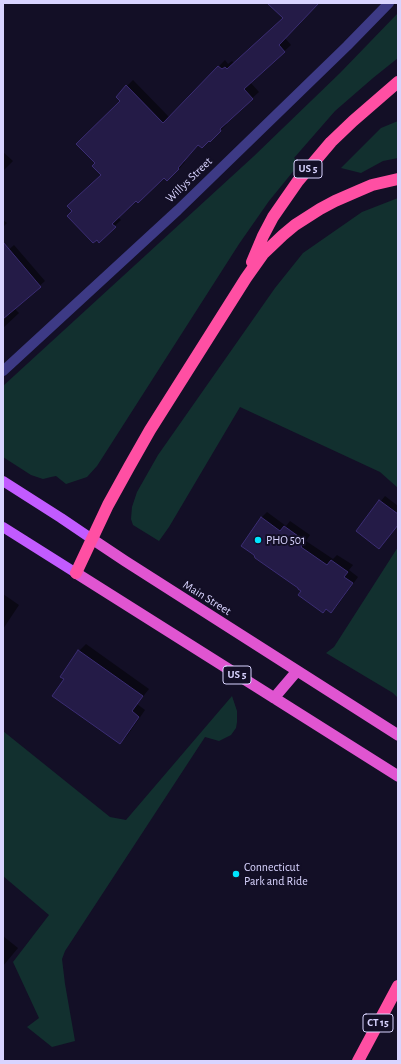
<!DOCTYPE html>
<style>
body{margin:0}
#map{position:relative;width:401px;height:1064px;overflow:hidden;background:#130f26;font-family:"Alegreya Sans",sans-serif}
canvas{display:block}
.frame{position:absolute;inset:0;border:4px solid #d9d4ff;pointer-events:none}
</style>
<div id="map">
<canvas width="401" height="1064"></canvas>
<div class="frame"></div>
</div>
<script>
const c = document.querySelector('canvas').getContext('2d');
c.lineJoin = 'round';
function fillPath(path, color) { c.fillStyle = color; c.fill(path, 'evenodd'); }
const poly = rows => new Path2D(rows.map(r => 'M' + r).join(''));
function stroke(path, color, width, dash) { c.strokeStyle = color; c.lineWidth = width; c.lineCap = dash ? 'butt' : 'round'; c.setLineDash(dash || []); c.stroke(path); }
function drawText(font, color, halo, rows, align = 'center') {
  c.font = font + ' "Alegreya Sans",sans-serif'; c.lineWidth = 4; c.setLineDash([]); c.textBaseline = 'middle'; c.strokeStyle = halo; c.fillStyle = color; for (const [text, x, y, turn = 0] of rows) {
    c.save(); c.translate(x, y); c.rotate((+turn || 0) * Math.PI / 180); c.textAlign = isNaN(turn) ? turn : align; if (halo) c.strokeText(text, 0, 0); c.fillText(text, 0, 0); c.restore();
  }
}
fillPath(poly([
 [398,13,398,58,373,78,335,111,294,158,300,163,269,201,239,244,97,466,87,477,66,484,56,476,51,477,43,479,31,475,3,457,3,386,254,156,340,73],
 [398,121,398,158,383,161,361,173,341,168,381,128],
 [398,198,398,488,380,472,240,407,169,527,159,541,133,525,131,519,132,507,137,492,158,455,275,288,303,253,362,212],
 [398,547,398,698,393,693,326,653,334,647],
 [232,696,237,711,237,722,236,728,231,735,219,741,205,737,65,951,62,959,65,984,75,1041,52,1047,27,1027,39,1018,13,962,49,915,3,876,3,731,110,817,126,820]
]), '#12302f');
fillPath(poly([
 [269,3,318,3,285,38,291,45,250,82,259,92,225,122,227,124,210,141,209,140,199,144,184,161,185,162,179,169,164,176,136,200,118,217,121,220,99,241,102,174,96,163,127,86,133,80,169,117,225,60,228,64,232,61,234,63,284,18],
 [3,152,13,161,3,171],
 [3,220,7,223,3,227],
 [14,245,45,281,14,308,19,313,3,328,3,255],
 [385,496,398,506,398,525,379,548,357,531],
 [267,512,286,526,290,521,310,535,306,541,333,559,337,555,353,565,349,570,358,577,337,606,331,612,302,591,261,518],
 [3,594,19,605,3,629],
 [86,644,149,689,137,704,145,710,127,736,120,743,66,679,79,651],
 [3,936,18,948,3,966]
]), '#0007');
const building = poly([
 [267,3,319,3,279,45,285,52,244,89,253,99,220,129,221,131,210,142,209,141,202,148,198,145,178,168,179,169,167,181,164,178,138,203,136,201,112,224,116,227,99,243,97,240,93,243,67,216,72,211,67,206,101,175,92,166,95,163,76,144,120,101,116,97,126,85,163,123,218,66,222,69,225,67,227,69,283,18,267,3],
 [3,242,41,287,3,319,3,242],
 [379,500,398,514,398,525,379,549,356,531,379,500],
 [261,517,280,531,284,526,305,541,301,547,327,565,331,560,348,572,344,577,353,583,331,613,326,609,323,613,298,595,301,591,298,589,298,588,255,558,254,555,241,546,261,517],
 [78,650,143,696,132,711,139,717,120,744,52,696,64,679,60,677,78,650]
]);
fillPath(building, '#241b47');
stroke(building, '#3b2d73', 1);
stroke(poly([
 [3,371,178,210,347,46,389,3]
]), '#3d3a85', 10);
stroke(poly([
 [3,481,61,518,92,539],
 [3,527,76,573]
]), '#c25bff', 10);
stroke(poly([
 [92,539,125,561,398,735],
 [76,573,398,776],
 [274,698,297,671]
]), '#e055d1', 11);
stroke(poly([
 [252,262,263,236,273,217,298,181,331,142,353,121,398,82],
 [76,573,108,505,129,467,150,430,246,278,263,254,283,235,295,225,320,209,335,201,358,191,372,185,398,179],
 [358,1061,398,986]
]), '#ff4fa3', 12);
for (const [x, y, r, color] of [
 [258,540,4,"#00e5ff"],
 [236,874,4,"#00e5ff"]
]) { const dot = new Path2D(); dot.arc(x, y, r, 0, 2 * Math.PI); c.fillStyle = color; c.fill(dot); stroke(dot, '#130f26', 1.5); }
for (const [x, y, w] of [
 [308,169,28],
 [237,675,28],
 [378,1023,30]
]) { const box = new Path2D(); box.roundRect(x - w / 2, y - 9, w, 18, 3); c.fillStyle = '#130f26'; c.fill(box); stroke(box, '#d9d4ff', 1); }
drawText('bold 11px', '#d9d4ff', null, [
 ["US 5",308,169],
 ["US 5",237,675],
 ["CT 15",378,1023]
]);
drawText('12px', '#d9d4ff', '#130f26', [
 ["Willys Street",189,180,-44],
 ["Main Street",207,598,32]
]);
drawText('12px', '#d9d4ff', '#130f26', [
 ["PHO 501",266,540],
 ["Connecticut",244,867],
 ["Park and Ride",244,881]
], 'left');
</script>
